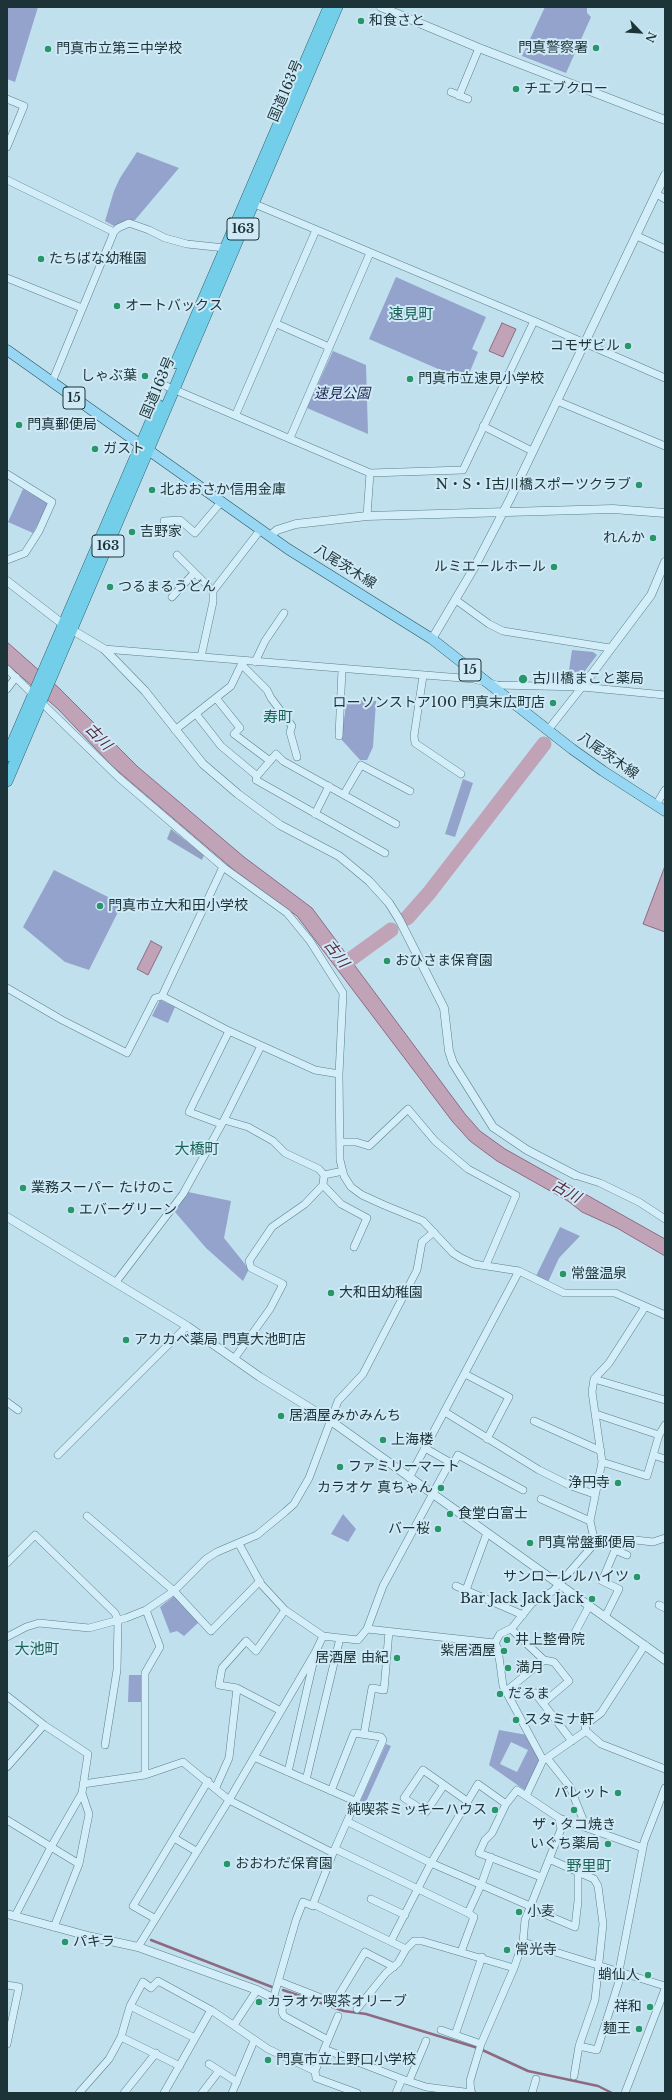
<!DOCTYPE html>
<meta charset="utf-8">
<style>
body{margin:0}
#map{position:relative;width:672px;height:2100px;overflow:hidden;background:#c0e0ee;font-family:"Libre Baskerville",serif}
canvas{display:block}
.frame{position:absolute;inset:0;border:8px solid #1c3437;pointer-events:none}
.north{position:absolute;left:620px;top:12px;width:40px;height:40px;-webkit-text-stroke:3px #d0e9f6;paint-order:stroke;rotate:115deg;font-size:11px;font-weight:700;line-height:16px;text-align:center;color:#1c3437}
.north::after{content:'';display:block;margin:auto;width:14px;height:18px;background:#1c3437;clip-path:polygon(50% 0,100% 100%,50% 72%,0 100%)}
</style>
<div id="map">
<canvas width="672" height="2100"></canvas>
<div class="frame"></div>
<div class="north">N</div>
</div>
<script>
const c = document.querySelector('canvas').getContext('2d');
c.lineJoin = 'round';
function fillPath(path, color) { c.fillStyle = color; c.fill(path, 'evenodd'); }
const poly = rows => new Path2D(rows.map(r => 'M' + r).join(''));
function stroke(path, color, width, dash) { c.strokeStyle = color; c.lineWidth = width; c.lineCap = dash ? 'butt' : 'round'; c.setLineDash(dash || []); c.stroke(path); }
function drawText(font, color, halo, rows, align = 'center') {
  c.font = font + ' "Libre Baskerville","Noto Sans JP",serif'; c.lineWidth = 4; c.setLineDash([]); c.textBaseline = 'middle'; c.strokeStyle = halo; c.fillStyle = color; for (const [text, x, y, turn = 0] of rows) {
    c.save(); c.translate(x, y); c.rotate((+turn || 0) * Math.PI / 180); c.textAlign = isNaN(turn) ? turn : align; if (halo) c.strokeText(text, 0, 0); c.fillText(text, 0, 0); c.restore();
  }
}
fillPath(poly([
 [7,7,38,7,15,82,7,79],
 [545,7,587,7,587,13,591,17,566,73,522,56],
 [137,152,179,168,135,220,114,226,105,221,114,191,120,178],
 [396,277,486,317,472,349,478,352,466,381,369,339],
 [333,351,366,365,368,434,307,408],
 [23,489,48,504,33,533,8,522],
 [572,650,593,652,597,655,575,684,567,684],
 [347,699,376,701,373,747,367,760,360,760,341,739],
 [463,779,473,783,455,837,445,834],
 [54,870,122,904,89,970,65,962,23,927],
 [160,1000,175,1007,168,1023,152,1016],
 [188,1192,231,1201,224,1238,249,1269,243,1281,206,1248,175,1212],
 [560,1227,580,1236,559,1258,548,1282,536,1276],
 [343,1514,356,1529,348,1542,331,1534],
 [174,1596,199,1622,184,1636,177,1631,170,1633,160,1607],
 [129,1675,142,1675,142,1702,128,1702],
 [499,1730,527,1735,539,1757,540,1764,526,1791,489,1765],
 [511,1742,528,1750,517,1772,500,1764],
 [386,1744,391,1746,364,1806,359,1804]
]), '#94a3cc');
fillPath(poly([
 [171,829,204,855,202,860,167,839]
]), '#93a0c1');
const water = poly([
 [502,323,516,329,503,357,489,351,502,323],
 [7,642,59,688,138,767,244,857,312,908,465,1114,480,1131,505,1149,665,1239,665,1256,617,1228,582,1212,568,1201,497,1161,470,1141,452,1121,297,916,235,871,112,766,59,710,7,664,7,642],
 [665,866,665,932,643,924,665,866],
 [151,941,162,947,148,975,137,969,151,941]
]);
fillPath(water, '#c0a3b7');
stroke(water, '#8e6a81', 1);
stroke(poly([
 [151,1940,272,1987],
 [283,1990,344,2011,366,2014,478,2048,528,2071,598,2086,612,2093]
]), '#8e6a81', 2.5);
stroke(poly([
 [407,918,429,893,544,744],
 [344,964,391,930]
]), '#c0a3b7', 15);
const minor = poly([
 [451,92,468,99],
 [459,96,479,48],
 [7,99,24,106,7,147],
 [7,180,114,232,52,382],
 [657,194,665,199],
 [250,202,534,321,665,378],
 [114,232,118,228,129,223,149,230,165,238,187,244,225,248],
 [637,236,665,249],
 [7,278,82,308],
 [277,324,329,347],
 [166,386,370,473,463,470,534,321],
 [557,401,665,446],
 [236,414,316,230],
 [483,426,532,451],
 [290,438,370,253],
 [7,474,52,502,39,531,25,553,7,560],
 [367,516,370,473],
 [164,521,180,520,195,533,222,501],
 [177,555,213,591],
 [172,597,194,573],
 [456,600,489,624,503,631,610,648],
 [104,649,474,679,497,685,582,687,665,695],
 [201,657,213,602,213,591,261,529],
 [255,662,265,641,284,613],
 [242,665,267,690,271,698,292,726,290,732,297,757],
 [7,669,118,777,223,867,287,913,310,941,343,993,339,1074,340,1160,344,1176,351,1187,362,1195,384,1205,423,1221,453,1253,461,1258,474,1264,519,1271,564,1293,615,1293,665,1315],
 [423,676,414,736,415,743,461,774],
 [7,689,16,677],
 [216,698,240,728,234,734,270,761],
 [196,714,221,746,257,776],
 [175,730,231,686,243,661],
 [548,730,582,687],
 [339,736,342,669],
 [344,794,361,765,410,791],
 [656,805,665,790],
 [315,814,329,786],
 [385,853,256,780,257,776,276,754,283,761,396,824],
 [7,988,62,1020,127,1053,155,998,162,996,229,1031,315,1070,339,1074],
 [162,996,223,867],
 [224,1120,248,1127,273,1141,285,1153,319,1169,324,1175],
 [221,1124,189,1112,229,1031],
 [340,1142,356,1142,369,1146,408,1109,435,1141,468,1169,516,1195,486,1265],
 [575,1175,600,1183,639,1202,665,1219],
 [323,1185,341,1204,367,1218,354,1247],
 [116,1282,183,1194,224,1120,261,1046],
 [234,1359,270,1309,283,1284,251,1268,249,1261,272,1227,305,1204,323,1185,324,1175,343,1171],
 [465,1374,509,1397,487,1439],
 [594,1379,665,1400],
 [7,1402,18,1410],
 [445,1412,539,1470,571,1486,594,1494],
 [596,1414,659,1435],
 [534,1421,601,1451],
 [425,1448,453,1464,458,1455,523,1490],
 [58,1455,187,1326],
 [653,1455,665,1459],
 [602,1462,647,1476,659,1435,665,1425],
 [409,1478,519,1271],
 [541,1499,590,1521],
 [87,1516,174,1591,211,1631,260,1581],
 [595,1543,590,1521,602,1462,592,1392,594,1379,609,1363,645,1307],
 [239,1544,261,1584,285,1610,323,1636,358,1640,367,1629,495,1643],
 [7,1563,35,1535,115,1613,118,1620,117,1670,105,1745],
 [456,1586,523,1615],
 [466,1590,487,1533],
 [659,1605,665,1608],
 [605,1617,619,1589,602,1581,615,1550,627,1555],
 [367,1629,383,1586,450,1462],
 [511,1629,544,1660,554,1662,569,1681,543,1703],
 [7,1637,26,1627,39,1623,89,1628,126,1618,146,1610,174,1591,206,1559,217,1552,257,1535,285,1512,294,1504,309,1478,338,1401,363,1374,417,1270,422,1242,434,1232],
 [570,1642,589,1606],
 [495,1643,500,1634,512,1628,532,1603,553,1591,595,1543,617,1538,653,1542,665,1538],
 [495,1643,498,1649,503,1686,543,1760,547,1758,570,1787,586,1827],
 [645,1645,601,1713,585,1725,586,1731,601,1744,665,1769],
 [505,1692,544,1660],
 [535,1693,572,1741],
 [7,1696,44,1725,88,1754,82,1793,51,1847,15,1916],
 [281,1711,237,1688,219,1685,222,1668,246,1641,256,1651,285,1610],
 [364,1734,372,1688,384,1690,389,1631],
 [254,1757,357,1802],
 [547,1758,586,1731],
 [7,1767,44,1725],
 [288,1772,314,1659],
 [145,1775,145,1673,160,1647,146,1610],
 [306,1780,340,1638],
 [83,1784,145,1775,183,1762,229,1800,333,1853],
 [444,1785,426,1812,404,1798,423,1770,467,1801],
 [216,1787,229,1758,237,1688],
 [331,1791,354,1733,381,1737,383,1740,333,1853,313,1904,406,1949],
 [526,1796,543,1760],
 [559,1818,643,1848],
 [7,1820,79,1864],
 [348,1822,431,1863,530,1906],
 [174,1838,196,1851],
 [335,1849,468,1913,481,1885,491,1857],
 [549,1859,594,1879,598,1886,603,1924,595,2000,579,2046,574,2076],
 [371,1899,405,1915],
 [530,1908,575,1927,578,1901,578,1872],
 [154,1918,133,1906,208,1781],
 [54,1927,79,1864,89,1814,82,1793],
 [391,1941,431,1863,478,1784,506,1804],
 [523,1942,665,1986],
 [138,1947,229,1800,316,1651,323,1636],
 [461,1952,474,1917,468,1913],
 [619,1971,644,1842,665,1788],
 [278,1981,334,2003,365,1952,394,1967],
 [7,1985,19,1987,7,2044],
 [273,1999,296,1920,303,1902,313,1906,313,1904],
 [283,2003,282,2012,284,2016,328,2040],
 [130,2006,195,2038],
 [357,2009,386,1973,398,1963,406,1949,414,1941,422,1941,514,1968],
 [234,2025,257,1990],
 [441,2030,481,2044],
 [455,2035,482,1957],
 [121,2037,180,2066],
 [579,2046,597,2050,622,1972],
 [324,2049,402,2079],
 [209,2064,237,2082],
 [315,2071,338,2016],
 [409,2081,426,2041],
 [79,2093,109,2059,121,2037,130,2006,143,1982,151,1988,158,1981,211,2010,268,2049,315,2071,316,2078,357,2093],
 [124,2093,156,2053],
 [164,2093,211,2010],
 [202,2093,219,2071],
 [232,2093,254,2041],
 [396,2093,402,2079,426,2087,472,2093],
 [471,2093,470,2081,481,2044,514,1968,523,1942,525,1920,561,1829,559,1818,517,1790,506,1804,492,1833,485,1840,479,1853,541,1877],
 [532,2093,536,2079],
 [625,2093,665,1989]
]);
const tertiary = poly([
 [381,7,479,48,665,120],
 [270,536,277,530,296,524,367,516,613,509,665,513],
 [7,581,64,625,104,649,145,691,203,764,238,794,280,825,339,856,369,881,389,903,399,919,444,1008,449,1051,453,1063,493,1127,527,1150,575,1175],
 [432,639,474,568,510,499,665,175],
 [582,687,651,595,665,562],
 [7,1217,187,1326,260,1377,331,1421,665,1660],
 [7,1914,92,1937,138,1947,257,1990,283,2003]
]);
const primary = poly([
 [7,350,288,549,432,639,572,749,603,771,665,811]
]);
const trunk = poly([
 [176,363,329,7],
 [7,756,158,405],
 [7,781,337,7]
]);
stroke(minor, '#588187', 8);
stroke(tertiary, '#588187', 9);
stroke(primary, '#2c5255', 11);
stroke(trunk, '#2c5255', 12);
stroke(minor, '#d3edf9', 7);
stroke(tertiary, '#d3edf9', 8);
stroke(primary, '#97d7f3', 10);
stroke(trunk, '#73ceea', 11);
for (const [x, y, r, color] of [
 [361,21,4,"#27976b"],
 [596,48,4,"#27976b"],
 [48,49,4,"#27976b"],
 [516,89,4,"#27976b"],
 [41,259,4,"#27976b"],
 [117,306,4,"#27976b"],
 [628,346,4,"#27976b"],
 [145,376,4,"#27976b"],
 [410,379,4,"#27976b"],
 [19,425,4,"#27976b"],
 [95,449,4,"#27976b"],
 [639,485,4,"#27976b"],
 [152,490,4,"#27976b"],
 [132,532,4,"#27976b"],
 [653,538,4,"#27976b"],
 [554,567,4,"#27976b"],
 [110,587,4,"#27976b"],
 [523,679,5,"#27976b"],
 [553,703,4,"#27976b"],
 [100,906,4,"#27976b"],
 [387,961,4,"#27976b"],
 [23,1188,4,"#27976b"],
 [71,1210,4,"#27976b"],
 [563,1274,4,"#27976b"],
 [331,1293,4,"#27976b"],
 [126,1340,4,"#27976b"],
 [281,1416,4,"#27976b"],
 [383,1440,4,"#27976b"],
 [340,1467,4,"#27976b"],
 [618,1483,4,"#27976b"],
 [441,1488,4,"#27976b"],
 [450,1514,4,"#27976b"],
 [438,1529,4,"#27976b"],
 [530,1543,4,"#27976b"],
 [637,1577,4,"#27976b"],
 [592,1599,4,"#27976b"],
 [507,1640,4,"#27976b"],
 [504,1651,4,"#27976b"],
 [397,1658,4,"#27976b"],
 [508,1668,4,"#27976b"],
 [500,1694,4,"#27976b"],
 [516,1720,4,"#27976b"],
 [618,1793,4,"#27976b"],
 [495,1810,4,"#27976b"],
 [574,1810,4,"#27976b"],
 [608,1844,4,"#27976b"],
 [227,1864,4,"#27976b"],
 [519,1912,4,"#27976b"],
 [65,1942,4,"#27976b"],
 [507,1950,4,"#27976b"],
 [648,1975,4,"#27976b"],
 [259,2002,4,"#27976b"],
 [650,2007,4,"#27976b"],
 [639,2029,4,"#27976b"],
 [268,2060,4,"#27976b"]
]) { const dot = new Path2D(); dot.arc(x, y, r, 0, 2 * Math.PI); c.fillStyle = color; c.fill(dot); stroke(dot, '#d0e9f6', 1.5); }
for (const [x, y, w] of [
 [243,229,32],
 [74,398,22],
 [108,546,32],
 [470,670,22]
]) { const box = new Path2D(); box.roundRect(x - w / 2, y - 11, w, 22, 3); c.fillStyle = '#d0e9f6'; c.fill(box); stroke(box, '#1c3437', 1); }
drawText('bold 13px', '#1c3437', null, [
 ["163",243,229],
 ["15",74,398],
 ["163",108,546],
 ["15",470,670]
]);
drawText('14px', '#1c3437', '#d0e9f6', [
 ["和食さと",369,21],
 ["門真警察署",588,48,"right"],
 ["門真市立第三中学校",56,49],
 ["チエブクロー",524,89],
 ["たちばな幼稚園",49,259],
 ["オートバックス",125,306],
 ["コモザビル",620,346,"right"],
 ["しゃぶ葉",137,376,"right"],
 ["門真市立速見小学校",418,379],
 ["門真郵便局",27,425],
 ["ガスト",103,449],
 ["N・S・I古川橋スポーツクラブ",631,485,"right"],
 ["北おおさか信用金庫",160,490],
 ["吉野家",140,532],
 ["れんか",645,538,"right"],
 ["ルミエールホール",546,567,"right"],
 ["つるまるうどん",118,587],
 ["古川橋まこと薬局",532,679],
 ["ローソンストア100 門真末広町店",545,703,"right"],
 ["門真市立大和田小学校",108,906],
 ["おひさま保育園",395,961],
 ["業務スーパー たけのこ",31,1188],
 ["エバーグリーン",79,1210],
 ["常盤温泉",571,1274],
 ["大和田幼稚園",339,1293],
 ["アカカベ薬局 門真大池町店",134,1340],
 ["居酒屋みかみんち",289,1416],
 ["上海楼",391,1440],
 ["ファミリーマート",348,1467],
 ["浄円寺",610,1483,"right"],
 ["カラオケ 真ちゃん",433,1488,"right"],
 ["食堂白富士",458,1514],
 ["バー桜",430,1529,"right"],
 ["門真常盤郵便局",538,1543],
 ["サンローレルハイツ",629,1577,"right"],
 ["Bar Jack Jack Jack",584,1599,"right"],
 ["井上整骨院",515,1640],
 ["紫居酒屋",496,1651,"right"],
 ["居酒屋 由紀",389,1658,"right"],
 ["満月",516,1668],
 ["だるま",508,1694],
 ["スタミナ軒",524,1720],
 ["パレット",610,1793,"right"],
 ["純喫茶ミッキーハウス",487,1810,"right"],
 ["ザ・タコ焼き",574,1825,"center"],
 ["いぐち薬局",600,1844,"right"],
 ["おおわだ保育園",235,1864],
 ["小麦",527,1912],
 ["パキラ",73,1942],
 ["常光寺",515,1950],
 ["蛸仙人",640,1975,"right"],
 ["カラオケ喫茶オリーブ",267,2002],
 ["祥和",642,2007,"right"],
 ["麺王",631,2029,"right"],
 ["門真市立上野口小学校",276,2060]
], 'left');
drawText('14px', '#1c3437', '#d0e9f6', [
 ["国道163号",286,91,-67],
 ["国道163号",158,388,-67],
 ["八尾茨木線",345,567,32],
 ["八尾茨木線",608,756,35]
]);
drawText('italic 14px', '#232954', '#d0e9f6', [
 ["速見公園",342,394]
]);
drawText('15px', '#1b6457', '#d0e9f6', [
 ["速見町",411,315],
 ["寿町",278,718],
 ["大橋町",197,1150],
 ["大池町",37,1650],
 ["野里町",589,1867]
]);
drawText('italic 15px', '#572b3f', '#d0e9f6', [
 ["古川",98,737,46],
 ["古川",336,954,53],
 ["古川",566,1192,29]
]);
</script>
